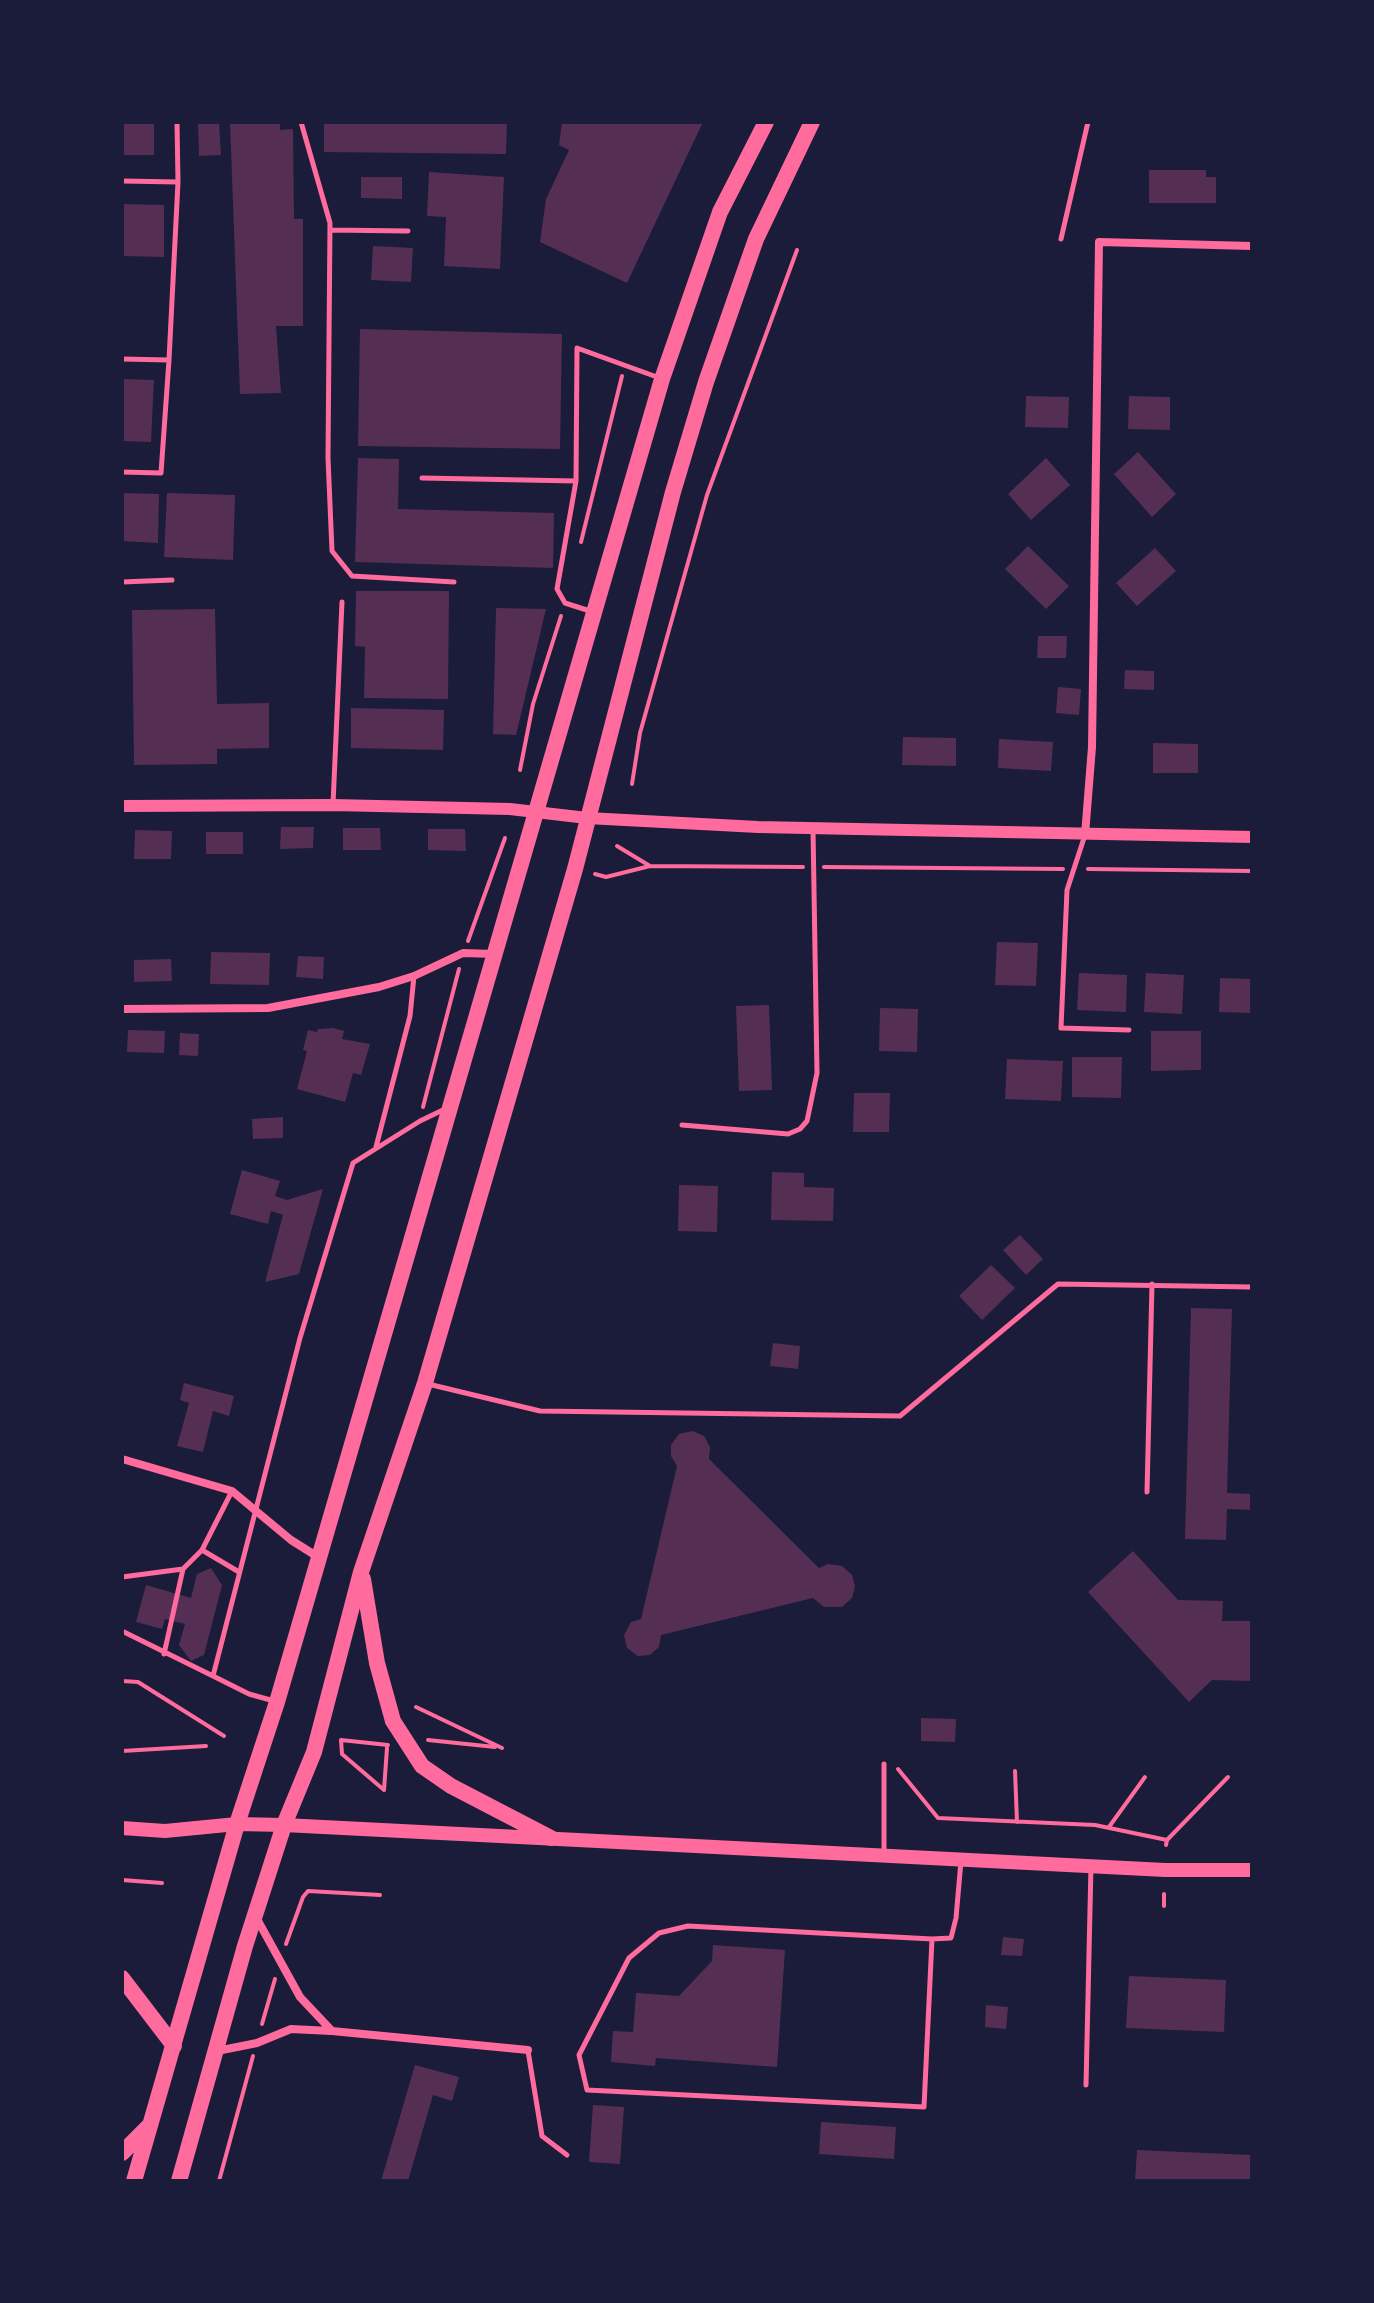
<!DOCTYPE html>
<style>
body{margin:0}
#map{position:relative;width:1374px;height:2303px;overflow:hidden;background:#1b1b3a;font-family:"Exo 2",sans-serif}
canvas{display:block}
.frame{position:absolute;inset:0;border:124px solid #1b1b3a;pointer-events:none}
</style>
<div id="map">
<canvas width="1374" height="2303"></canvas>
<div class="frame"></div>
</div>
<script>
const c = document.querySelector('canvas').getContext('2d');
c.lineJoin = 'round';
function fillPath(path, color) { c.fillStyle = color; c.fill(path, 'evenodd'); }
const poly = rows => new Path2D(rows.map(r => 'M' + r).join(''));
function stroke(path, color, width, dash) { c.strokeStyle = color; c.lineWidth = width; c.lineCap = dash ? 'butt' : 'round'; c.setLineDash(dash || []); c.stroke(path); }
fillPath(poly([
 [122,122,154,122,154,155,122,155],
 [198,122,219,122,221,155,199,156],
 [230,122,280,122,280,130,293,129,294,219,303,219,303,326,276,326,281,393,240,394],
 [324,122,507,122,506,154,324,152],
 [562,122,703,122,627,283,540,242,546,199,569,150,559,145],
 [1149,170,1206,170,1206,177,1216,177,1216,203,1149,203],
 [429,172,504,177,500,269,444,266,446,217,427,216],
 [361,177,402,177,402,199,361,198],
 [122,204,164,205,164,257,122,256],
 [373,246,413,248,411,282,371,280],
 [360,329,562,334,560,449,358,446],
 [122,379,154,380,151,442,122,441],
 [1026,396,1069,397,1068,428,1025,427],
 [1129,396,1170,397,1170,430,1128,429],
 [1138,452,1176,494,1152,517,1114,474],
 [358,458,399,459,398,509,554,513,553,568,355,562],
 [1046,458,1070,485,1031,520,1008,494],
 [122,493,159,494,158,543,122,541],
 [167,493,235,495,233,560,164,557],
 [1028,546,1069,586,1046,609,1005,569],
 [1155,548,1176,571,1137,606,1116,583],
 [356,591,449,591,448,699,364,698,365,647,355,646],
 [496,608,546,609,516,735,493,734],
 [215,609,217,704,269,703,269,748,217,749,217,764,134,765,132,610],
 [1038,636,1067,636,1066,658,1037,658],
 [1125,670,1154,671,1154,690,1124,689],
 [1058,687,1081,689,1079,715,1056,713],
 [351,708,444,710,443,750,351,748],
 [903,737,956,738,956,766,902,765],
 [999,739,1053,742,1051,771,998,768],
 [1153,743,1198,744,1198,773,1153,773],
 [281,827,314,827,313,848,280,849],
 [343,828,380,828,381,850,343,850],
 [428,829,465,829,466,851,428,850],
 [135,830,172,831,171,859,134,859],
 [206,832,243,832,243,854,206,854],
 [997,942,1038,943,1036,986,995,985],
 [211,952,270,953,269,985,210,984],
 [298,956,324,957,323,979,296,977],
 [171,959,172,981,134,982,134,960],
 [1079,973,1127,975,1126,1012,1077,1010],
 [1146,973,1184,975,1182,1014,1144,1012],
 [1220,978,1252,979,1252,1013,1219,1012],
 [769,1005,772,1090,739,1091,736,1006],
 [880,1008,918,1009,917,1052,879,1051],
 [333,1028,344,1031,342,1039,370,1044,361,1075,353,1073,345,1102,297,1089,307,1051,303,1050,308,1030,317,1032,318,1029],
 [128,1030,165,1031,164,1053,127,1052],
 [1151,1031,1201,1031,1201,1070,1151,1071],
 [180,1033,199,1034,198,1056,179,1055],
 [1072,1057,1122,1057,1121,1098,1072,1097],
 [1007,1059,1063,1061,1061,1101,1005,1099],
 [854,1093,890,1093,889,1132,853,1132],
 [283,1117,283,1138,253,1139,252,1119],
 [242,1170,280,1181,275,1196,287,1200,323,1189,299,1274,265,1282,283,1215,271,1211,268,1224,230,1214],
 [772,1172,804,1173,804,1187,834,1188,833,1221,771,1220],
 [679,1185,718,1186,717,1232,678,1231],
 [1020,1235,1043,1259,1026,1275,1003,1250],
 [991,1265,1015,1288,982,1320,959,1296],
 [1191,1308,1232,1309,1227,1493,1252,1494,1252,1510,1227,1509,1226,1540,1185,1539],
 [773,1343,800,1346,798,1369,770,1366],
 [184,1383,234,1396,229,1416,213,1411,203,1452,177,1446,189,1403,180,1400],
 [693,1431,704,1436,710,1447,709,1459,819,1568,828,1564,842,1566,852,1575,855,1586,852,1598,842,1607,824,1607,813,1598,661,1635,659,1647,650,1655,638,1656,627,1648,624,1635,631,1622,641,1619,677,1466,671,1456,671,1445,679,1434],
 [1133,1551,1178,1600,1223,1601,1222,1621,1252,1621,1252,1681,1212,1680,1189,1702,1088,1592],
 [211,1568,222,1585,204,1655,191,1661,179,1645,185,1624,165,1619,162,1629,136,1622,146,1585,191,1598,197,1574],
 [921,1718,956,1719,955,1742,921,1741],
 [1003,1937,1024,1939,1022,1956,1001,1955],
 [713,1945,785,1950,777,2067,656,2058,655,2066,611,2062,613,2031,633,2032,636,1993,679,1996,712,1961],
 [1129,1976,1226,1980,1224,2032,1126,2028],
 [986,2005,1008,2007,1006,2029,985,2027],
 [415,2065,459,2077,452,2101,433,2095,408,2181,381,2181],
 [593,2105,624,2107,620,2164,589,2162],
 [821,2122,896,2127,894,2159,819,2154],
 [1137,2150,1252,2155,1252,2181,1135,2181]
]), '#542f53');
stroke(poly([
 [581,542,622,376],
 [520,770,533,704,561,616],
 [632,784,640,733,707,495,797,250],
 [617,846,650,866],
 [824,867,1063,869],
 [1088,869,1252,871],
 [595,874,606,877,650,866,803,867],
 [468,941,505,838],
 [423,1107,459,969],
 [122,1681,138,1682,224,1736],
 [416,1707,502,1748],
 [428,1740,495,1747],
 [122,1751,206,1746],
 [898,1769,938,1818,1095,1825,1167,1840],
 [1015,1771,1017,1822],
 [384,1790,342,1754,341,1740,388,1745],
 [384,1790,387,1748],
 [1109,1827,1145,1777],
 [1166,1845,1167,1840,1228,1777],
 [122,1880,162,1883],
 [1164,1906,1164,1894],
 [286,1944,303,1897,308,1891,380,1895],
 [262,2024,275,1979],
 [219,2181,253,2056]
]), '#ff6b9d', 4);
stroke(poly([
 [301,122,330,223,328,458,332,551,352,576,454,582],
 [122,181,178,182],
 [330,230,408,231],
 [1061,239,1088,122],
 [122,359,169,360,178,182,177,122],
 [122,472,161,473,169,360],
 [422,478,576,481],
 [122,582,172,580],
 [593,612,565,603,557,589,576,481,577,348,657,377],
 [333,804,342,602],
 [1085,835,1067,890,1061,1028,1129,1030],
 [682,1125,788,1134,800,1129,807,1121,817,1073,813,829],
 [376,1147,410,1016,414,976],
 [428,1384,540,1411,900,1416,1058,1284,1252,1287],
 [1147,1492,1152,1284],
 [202,1550,232,1491],
 [122,1577,183,1569,202,1550,239,1572],
 [122,1631,213,1676],
 [164,1654,183,1569],
 [274,1701,249,1694,213,1676,300,1338,353,1163,420,1121,445,1109],
 [884,1764,884,1855],
 [932,1939,688,1926,659,1933,629,1958,579,2055,587,2090,924,2107,932,1939,951,1938,956,1918,961,1861],
 [528,2051,542,2136,567,2155],
 [1086,2085,1091,1866]
]), '#ff6b9d', 5);
stroke(poly([
 [1085,835,1092,747,1099,242,1252,246],
 [122,1009,268,1008,379,987,414,976,463,953,494,954],
 [122,1459,232,1491,291,1540,318,1557],
 [257,1919,300,1997,332,2031,528,2050],
 [217,2051,257,2043,291,2029,331,2031]
]), '#ff6b9d', 8);
stroke(poly([
 [122,806,333,805,510,809,587,818,758,827,1252,837]
]), '#ff6b9d', 12);
stroke(poly([
 [122,1828,165,1831,237,1824,284,1825,1165,1870,1252,1870]
]), '#ff6b9d', 14);
stroke(poly([
 [363,1579,377,1663,393,1721,422,1766,451,1786,551,1838],
 [122,1978,174,2046],
 [122,2153,150,2125],
 [134,2181,237,1824,277,1702,662,379,720,212,766,122],
 [179,2181,245,1946,284,1825,314,1752,361,1572,425,1383,496,1140,575,869,673,492,706,382,756,239,812,122]
]), '#ff6b9d', 16);
</script>
